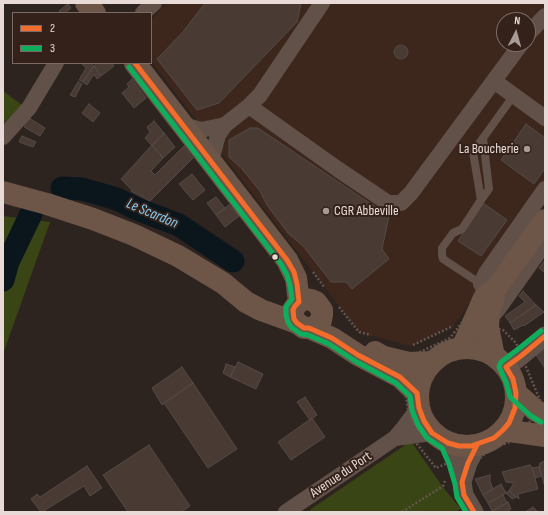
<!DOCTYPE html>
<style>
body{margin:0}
#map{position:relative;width:548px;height:515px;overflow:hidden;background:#2d2420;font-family:"Sofia Sans Condensed",sans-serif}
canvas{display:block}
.frame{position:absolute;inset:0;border:4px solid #e8dbd7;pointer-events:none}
.legend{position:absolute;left:12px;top:12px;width:140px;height:52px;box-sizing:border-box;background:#33211a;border:1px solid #7b6b66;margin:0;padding:5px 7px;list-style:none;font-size:12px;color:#e8dbd7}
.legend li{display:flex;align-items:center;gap:8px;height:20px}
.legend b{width:20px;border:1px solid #7b6b66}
.north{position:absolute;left:496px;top:12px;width:40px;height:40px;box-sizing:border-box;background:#33211a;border:1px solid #7b6b66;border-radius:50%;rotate:6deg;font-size:11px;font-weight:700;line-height:16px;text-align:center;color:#e8dbd7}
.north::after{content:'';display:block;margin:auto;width:14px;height:18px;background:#a79b97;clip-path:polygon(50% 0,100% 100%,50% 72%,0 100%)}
</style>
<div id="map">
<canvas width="548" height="515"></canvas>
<div class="frame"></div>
<ul class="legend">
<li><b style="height:5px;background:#f36c2b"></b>2</li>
<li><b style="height:5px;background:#0daf5c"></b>3</li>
</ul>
<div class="north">N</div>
</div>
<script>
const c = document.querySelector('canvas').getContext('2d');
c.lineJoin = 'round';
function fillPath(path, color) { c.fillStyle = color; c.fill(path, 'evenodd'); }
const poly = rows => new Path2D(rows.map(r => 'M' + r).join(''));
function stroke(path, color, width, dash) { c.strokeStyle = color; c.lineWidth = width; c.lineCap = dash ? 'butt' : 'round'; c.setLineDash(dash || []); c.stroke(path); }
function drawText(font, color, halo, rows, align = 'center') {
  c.font = font + ' "Sofia Sans Condensed",sans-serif'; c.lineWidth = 4; c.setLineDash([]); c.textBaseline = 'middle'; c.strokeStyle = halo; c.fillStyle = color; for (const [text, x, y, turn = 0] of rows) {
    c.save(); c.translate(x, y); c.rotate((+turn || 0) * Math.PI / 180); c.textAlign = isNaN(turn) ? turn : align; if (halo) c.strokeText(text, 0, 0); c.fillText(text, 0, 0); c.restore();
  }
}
fillPath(poly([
 [166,3,545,3,545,194,454,325,411,346,359,332,151,61,151,20],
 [504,20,528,20,528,44,504,44]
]), '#3d271d');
fillPath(poly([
 [3,91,22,105,3,124],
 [3,216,50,222,3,354],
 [411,441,442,486,461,509,455,512,309,512,311,509]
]), '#3a4516');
stroke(poly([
 [62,188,82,189,117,199,137,209,179,225,233,261],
 [3,280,8,262,31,214]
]), '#0b161c', 23);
const building = poly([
 [205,3,301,3,297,22,219,103,197,110,157,59,183,32,205,3],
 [68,4,71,8,65,13,61,13,59,11,68,4],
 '394 52a7 7 0 1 1 14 0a7 7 0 1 1-14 0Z',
 [83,63,91,63,94,66,83,82,79,80,86,68,82,64,83,63],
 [97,63,112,63,114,66,101,76,94,66,97,63],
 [94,66,101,76,97,79,94,74,87,85,83,82,94,66],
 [132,79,146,98,134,108,122,93,129,87,127,84,132,79],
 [78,82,82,84,75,97,70,95,78,82],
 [89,104,100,113,93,122,82,113,89,104],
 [29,118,45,128,40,136,24,127,29,118],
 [154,121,164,133,152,146,145,138,150,132,147,127,154,121],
 [526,124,545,138,545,168,534,184,501,160,526,124],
 [250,128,258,128,389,216,382,249,389,259,352,289,346,282,331,282,304,247,288,233,267,205,260,191,242,169,229,157,229,140,250,128],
 [164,133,175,147,163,158,152,145,164,133],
 [22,136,36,142,33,147,19,142,22,136],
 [152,145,163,158,151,171,155,175,184,146,193,158,150,201,131,191,132,190,121,179,152,145],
 [192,174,205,190,193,200,179,184,192,174],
 [216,197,225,208,216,215,207,203,216,197],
 [483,203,507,220,481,256,458,241,483,203],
 [229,205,239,216,225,227,216,215,229,205],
 [545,260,545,273,539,268,545,260],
 [523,291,536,305,510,323,505,316,525,302,519,296,523,291],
 [536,305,544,312,524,326,523,325,514,330,510,323,536,305],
 [545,349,545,368,536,355,545,349],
 [238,362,263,374,256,389,230,377,238,362],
 [226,364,235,367,230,377,223,373,226,364],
 [182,367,193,383,162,405,152,388,182,367],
 [193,383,237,449,208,468,164,403,193,383],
 [305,397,317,415,310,420,297,402,305,397],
 [312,418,325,437,291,460,278,442,312,418],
 [149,445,190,506,181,512,128,512,103,475,149,445],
 [545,461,545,487,539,467,540,463,545,461],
 [530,465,532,468,538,489,518,494,519,499,509,491,514,483,506,482,502,472,530,465],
 [87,466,102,488,90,496,84,486,42,512,41,512,31,499,37,494,40,497,87,466],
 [539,467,542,476,535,478,532,468,539,467],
 [490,475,490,481,493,489,483,495,475,479,490,475],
 [501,484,506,493,488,503,483,495,501,484],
 [509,491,516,497,512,499,506,493,509,491],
 [503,495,507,503,492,511,488,503,503,495],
 [508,502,511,509,506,512,492,512,492,511,508,502],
 [533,507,537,511,535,512,525,512,533,507]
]);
fillPath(building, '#493a33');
stroke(building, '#534b47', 1);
stroke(poly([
 [313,272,324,287],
 [339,307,359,332,371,335],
 [464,320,472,324,503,330,516,343,540,400,522,438,495,447,482,456,475,465,468,463,456,462,448,463,436,468,417,444,415,435,405,426,401,421,408,410,406,396,400,377,409,363,410,355,420,352,450,338,464,320],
 [413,345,453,326],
 [402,512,443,486,445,481]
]), '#62554f', 2.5, [2, 2]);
stroke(poly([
 [481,200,489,189,483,138],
 [481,284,443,259,442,255,442,248,453,233,462,229,481,200,473,152,514,95]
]), '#615148', 8);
stroke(poly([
 [143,13,154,3],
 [528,34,545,16],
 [494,81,545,118],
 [249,106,339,170,388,203,401,203,411,193,521,44],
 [183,125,201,130,225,125],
 [3,137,29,108,56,63],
 [211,161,218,135,225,125,249,106,260,95,322,3],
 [484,298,485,289,481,284,486,273,545,189],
 [491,317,499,308,545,243],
 [395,438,432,433],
 [286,512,395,438,405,426,419,408]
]), '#615148', 16);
stroke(poly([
 [506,367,521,356,545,336],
 [448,443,456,462,462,482,464,495,474,512],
 [462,482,468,463,477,445]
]), '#615148', 19);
stroke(poly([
 [86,3,95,13],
 [135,63,287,260,296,278,299,302],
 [3,192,47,204,93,219,134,235,178,256,223,283,246,302,261,310,297,323],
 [494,297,489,312,488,327,494,356],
 [309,328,314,327,318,324,321,320,322,315,322,310,316,302,311,300,306,299,302,300,297,304,293,310,293,315,294,319,297,323,304,328,309,328,332,338,358,355,400,377,417,393],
 '418 397a49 49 0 1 1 98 0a49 49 0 1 1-98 0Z',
 [462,348,484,298,497,287,545,220],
 [375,352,384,357,409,363,432,362],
 [516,393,535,410,545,416],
 [503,430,545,436]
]), '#6d5647', 22);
stroke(poly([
 [135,63,287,260,294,272,297,284,299,302,295,306,293,310,294,319,297,323,304,328,309,328,332,338,358,355,400,377,417,393,419,408,424,421,432,433,448,443,459,446,471,446,494,438,503,430,509,423,515,408,516,393,513,379,506,367,521,356,545,336],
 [474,512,464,495,462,482,468,463,477,445]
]), '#f36c2b', 5);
stroke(poly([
 [129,67,281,264,287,275,290,285,292,299,286,307,286,315,288,322,291,327,301,334,308,335,329,344,355,361,396,383,410,396,412,410,418,425,427,438,442,448,449,464,455,484,457,497,466,512],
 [541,331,517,350,501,362,499,367,506,382,510,397,531,416,541,422]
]), '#0daf5c', 5);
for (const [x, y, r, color] of [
 [527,149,4,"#a79b97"],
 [326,211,4,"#a79b97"],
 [275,257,3.5,"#e8dbd7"]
]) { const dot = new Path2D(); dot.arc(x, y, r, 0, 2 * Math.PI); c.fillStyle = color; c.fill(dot); stroke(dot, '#33211a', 1.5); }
drawText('14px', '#e8dbd7', '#33211a', [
 ["La Boucherie",519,149],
 ["CGR Abbeville",334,211,"left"]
], 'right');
drawText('14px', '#e8dbd7', '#33211a', [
 ["Avenue du Port",341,475,-34]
]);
drawText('italic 15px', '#87ccf2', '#33211a', [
 ["Le Scardon",152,214,23]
]);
</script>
